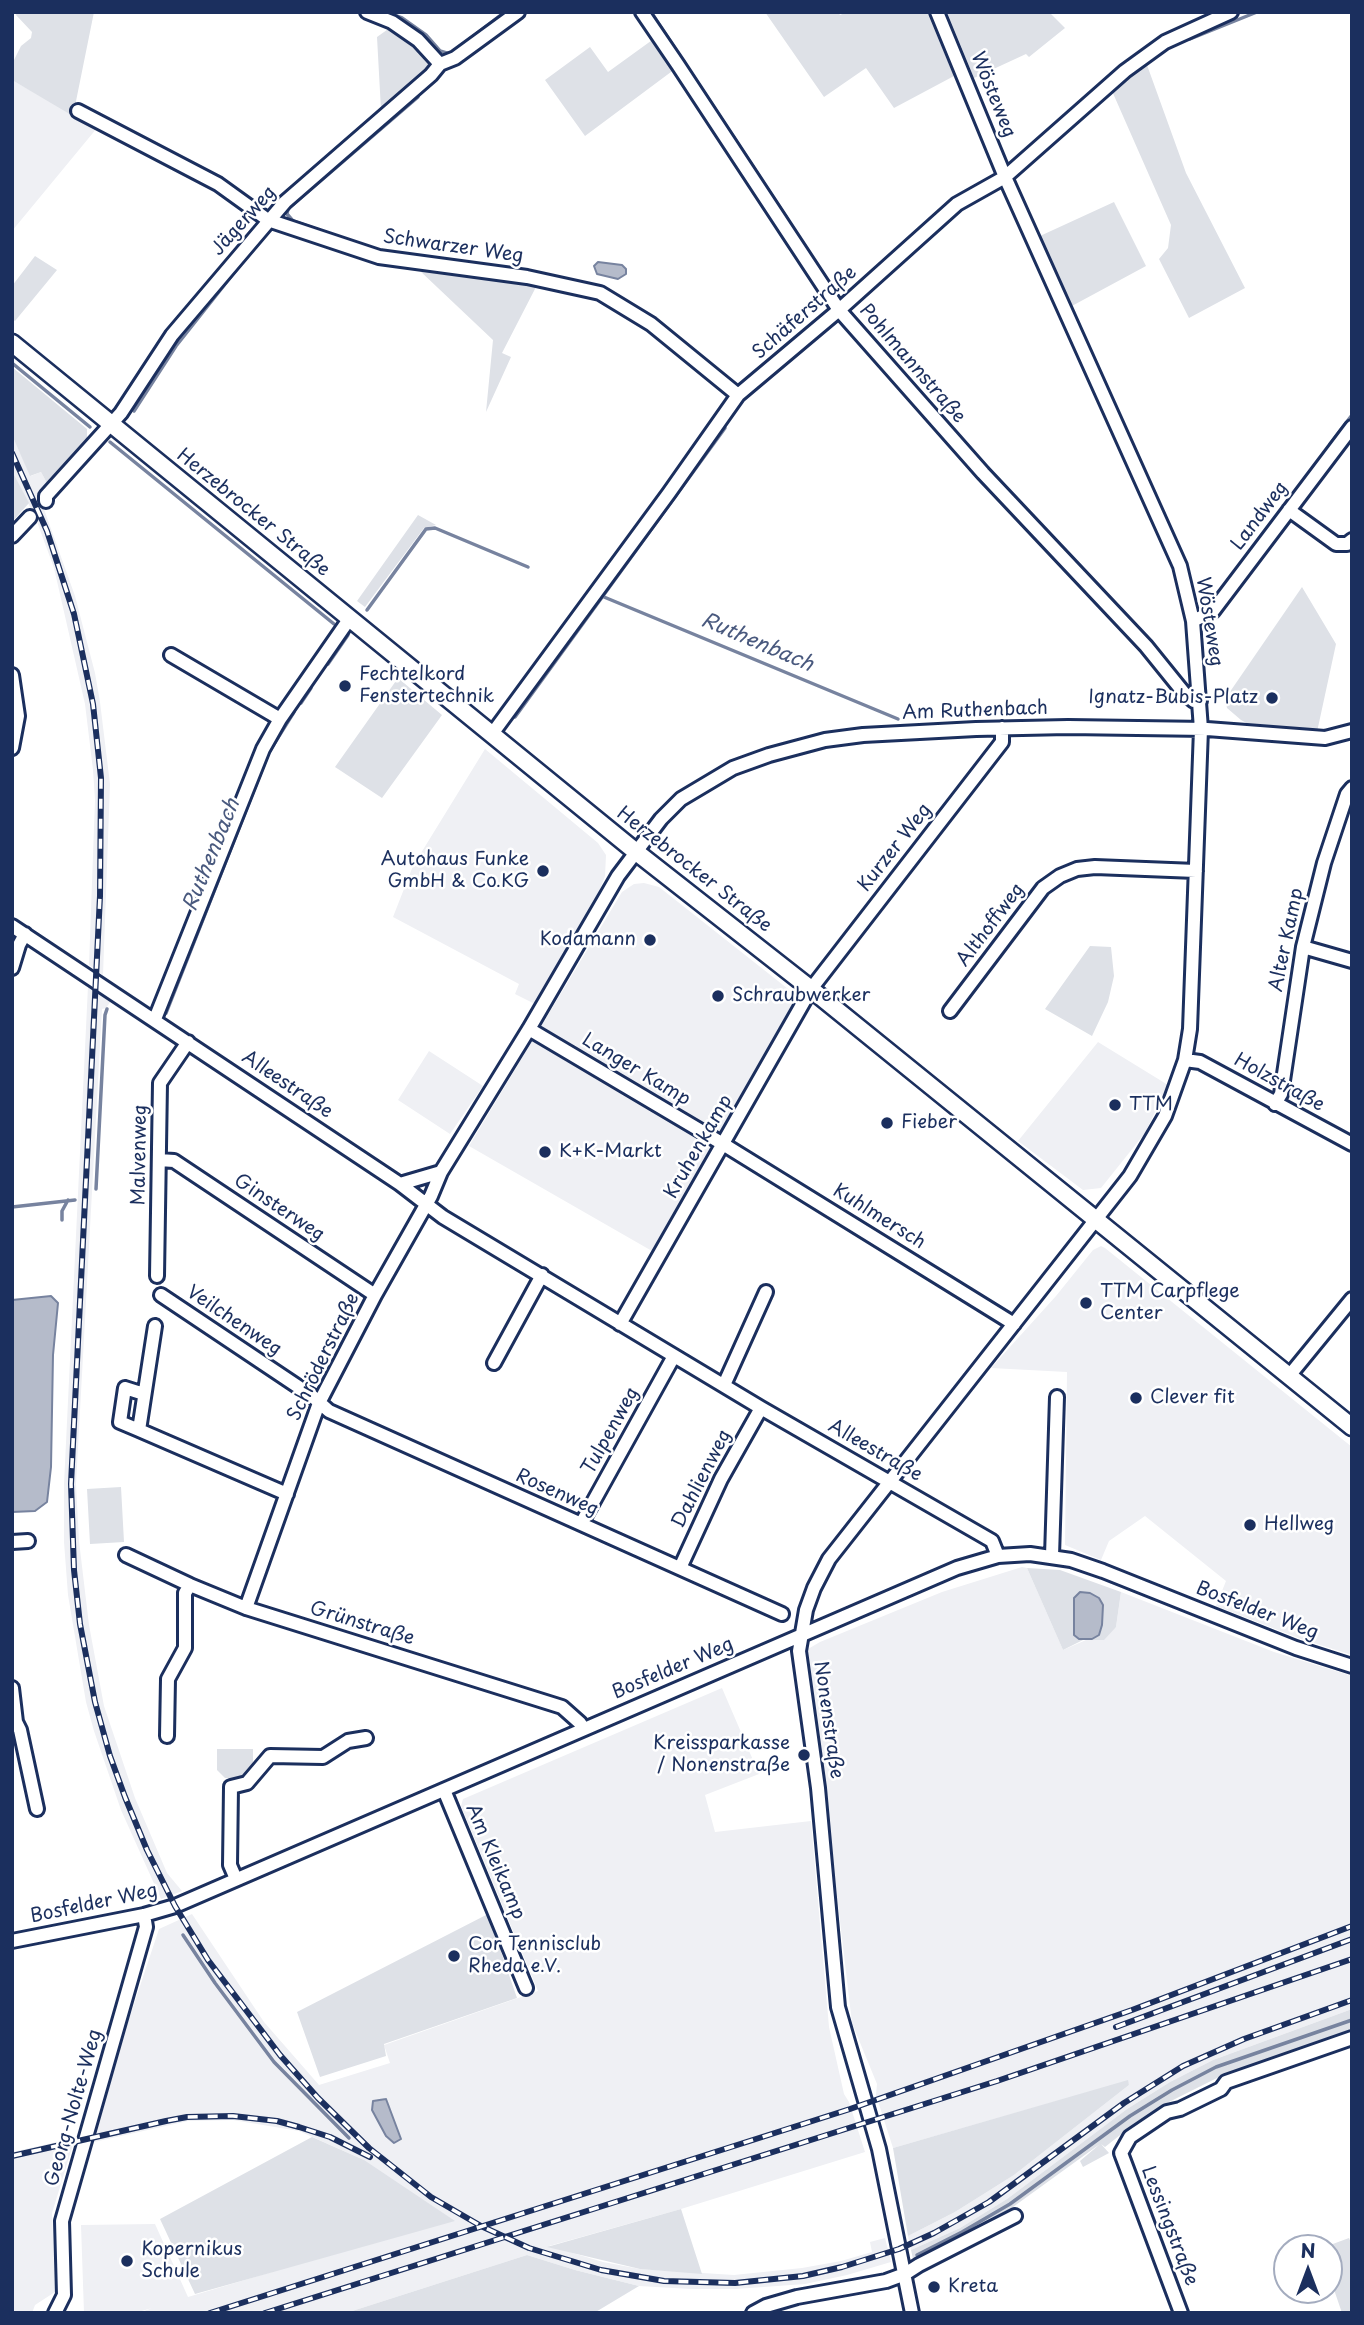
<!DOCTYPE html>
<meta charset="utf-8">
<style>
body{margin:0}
#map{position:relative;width:1364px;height:2325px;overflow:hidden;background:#fff;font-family:"Playpen Sans",sans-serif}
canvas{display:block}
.frame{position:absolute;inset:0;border:14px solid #1b2f5e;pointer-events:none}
.north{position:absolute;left:1273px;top:2234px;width:70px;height:70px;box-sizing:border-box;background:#fff;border:2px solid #a4acbf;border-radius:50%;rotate:0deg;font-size:19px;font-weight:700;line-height:28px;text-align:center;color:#1b2f5e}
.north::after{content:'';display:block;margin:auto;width:24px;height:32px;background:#1b2f5e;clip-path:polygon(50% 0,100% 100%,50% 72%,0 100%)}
</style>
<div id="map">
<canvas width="1364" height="2325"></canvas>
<div class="frame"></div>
<div class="north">N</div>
</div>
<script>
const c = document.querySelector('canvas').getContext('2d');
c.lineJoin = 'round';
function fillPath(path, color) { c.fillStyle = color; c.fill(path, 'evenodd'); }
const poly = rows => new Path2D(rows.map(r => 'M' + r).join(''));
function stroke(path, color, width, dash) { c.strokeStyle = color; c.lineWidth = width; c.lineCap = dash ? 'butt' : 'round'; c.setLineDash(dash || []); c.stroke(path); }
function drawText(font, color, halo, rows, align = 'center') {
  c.font = font + ' "Playpen Sans",sans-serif'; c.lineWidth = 5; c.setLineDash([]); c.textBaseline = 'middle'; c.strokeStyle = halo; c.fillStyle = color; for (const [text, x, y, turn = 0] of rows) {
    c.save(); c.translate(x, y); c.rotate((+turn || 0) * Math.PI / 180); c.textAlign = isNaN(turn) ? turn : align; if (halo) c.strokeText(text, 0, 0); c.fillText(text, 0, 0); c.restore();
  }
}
fillPath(poly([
 [12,80,97,128,12,231],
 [12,435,31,476,41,472,48,485,40,498,75,596,95,673,100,702,110,784,103,975,89,965,95,800,93,770,85,704,54,568,36,519,12,471],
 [485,749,598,843,606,855,605,876,596,899,535,1004,515,994,519,984,393,917,413,866],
 [644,883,659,887,797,996,652,1251,469,1146,622,892,634,884],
 [88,986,111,1001,106,1008,102,1009,76,1484,79,1541,89,1625,104,1706,135,1798,167,1873,182,1891,161,1899,121,1810,94,1731,86,1702,68,1595,64,1542,64,1484],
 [1098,1042,1168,1085,1145,1133,1101,1188,1083,1190,1018,1141],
 [429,1051,483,1086,450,1134,398,1100],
 [1101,1246,1105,1248,1352,1447,1352,1655,1301,1639,1216,1606,1226,1581,1145,1516,1109,1541,1101,1560,1065,1545,1067,1372,991,1368,1056,1296,1093,1250],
 [1022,1567,1027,1568,1063,1650,1116,1627,1121,1592,1274,1652,1352,1676,1352,2009,1213,2060,1170,2082,1127,2109,1007,2199,960,2228,911,2250,908,2236,955,2212,1014,2175,1129,2085,1127,2081,893,2148,876,2095,877,2084,852,2023,808,1649,820,1642,942,1592],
 [722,1688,759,1774,705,1795,715,1832,811,1821,829,2027,844,2094,849,2102,865,2152,681,2209,549,2246,603,2262,640,2269,734,2275,802,2268,841,2261,872,2252,870,2242,885,2238,891,2262,847,2275,805,2284,736,2289,691,2289,639,2286,575,2270,527,2255,346,2313,139,2313,152,2308,135,2313,84,2313,81,2225,155,2224,188,2297,275,2271,364,2160,299,2131,233,2120,188,2121,94,2142,118,2052,159,1929,192,1914,264,2022,319,2085,390,2063,384,2045,538,1991,461,1806,463,1799],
 [75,2138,52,2213,55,2292,35,2305,32,2313,12,2313,12,2152]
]), '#eff0f4');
fillPath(poly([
 [17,12,94,12,73,116,12,80,12,64,21,46,31,38,32,32,16,15],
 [765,12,838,12,840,15,847,12,927,12,954,76,894,108,866,68,824,97],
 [947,12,1049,12,1065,28,1029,57,1026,54,974,78],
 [391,27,417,45,433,65,381,110,377,37],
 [655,38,675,69,585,136,545,80,590,47,608,72],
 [1147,65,1186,173,1245,288,1189,318,1159,259,1168,248,1171,225,1112,91],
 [1114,202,1146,266,1070,307,1040,236],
 [35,256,57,270,15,321,12,319,12,286],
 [419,270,536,287,502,353,511,357,486,412,493,340],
 [12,367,87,429,87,441,48,485,41,472,30,476,12,435],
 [12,471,29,503,12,522],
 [418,515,436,525,424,528,365,607,357,601],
 [1302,587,1336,644,1317,732,1252,726,1241,720,1227,708,1225,699],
 [398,678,442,715,382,798,335,767],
 [1090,946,1111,947,1114,976,1108,1002,1092,1036,1045,1009],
 [121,1487,124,1542,90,1544,87,1489],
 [1027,1568,1060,1570,1121,1592,1116,1627,1104,1640,1083,1640,1063,1650],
 [217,1749,253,1749,253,1765,240,1778,225,1778,217,1770],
 [488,1914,517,1998,384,2044,386,2056,320,2077,297,2012],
 [1352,2009,1352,2029,1219,2077,1165,2104,1134,2124,1105,2147,1101,2144,1109,2153,1083,2167,1080,2161,1100,2144,1013,2207,964,2235,913,2259,911,2250,960,2228,1007,2199,1127,2109,1170,2082,1213,2060],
 [1128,2080,1129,2085,1014,2175,955,2212,908,2236,893,2148],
 [312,2137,364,2160,455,2221,195,2294,160,2219],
 [681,2209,702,2274,640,2269,547,2247],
 [1349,2238,1352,2245,1352,2313,1342,2313,1329,2275,1329,2248,1322,2248],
 [527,2255,575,2270,639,2286,594,2313,346,2313]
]), '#dee1e7');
const water = poly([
 [598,262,622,265,626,269,626,274,618,279,597,274,594,266,598,262],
 [51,1296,58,1303,53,1355,51,1467,47,1502,35,1511,12,1512,12,1300,51,1296],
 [1080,1592,1090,1593,1099,1598,1103,1605,1102,1625,1099,1635,1092,1639,1079,1639,1074,1635,1074,1598,1080,1592],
 [386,2099,401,2139,394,2143,386,2136,372,2110,373,2101,386,2099]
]);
fillPath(water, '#b5bbca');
stroke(water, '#77839f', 2);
stroke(poly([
 [386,12,402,18,426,35,440,51,450,54,505,12],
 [651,12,788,220],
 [1190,39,1257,12],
 [370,248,293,221,287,214,288,209,418,97],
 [12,363,90,427],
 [134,411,176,346,237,269],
 [110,442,334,624],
 [1330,444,1352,415],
 [604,597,898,719],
 [367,610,426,529,435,528,528,567],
 [328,664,348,635],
 [301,703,311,688],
 [515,717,725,428],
 [166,1013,269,752,294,712],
 [96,1189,105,1015,107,1009],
 [12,1207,75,1200],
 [62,1220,62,1211,68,1200],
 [183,1935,215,1983,274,2062,349,2138],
 [917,2255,962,2232,1010,2204,1130,2116,1172,2090,1216,2067,1352,2020]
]), '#77839f', 3.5);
const minor = poly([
 [367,12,392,22,418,40,440,64],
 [642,12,678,65,839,310,983,473,1146,646,1184,693,1194,701,1200,701],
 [78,111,218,184,268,220,379,257,527,277,600,293,651,324,738,395],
 [46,501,46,496,121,413,172,335,285,202,431,75,440,64,455,58,518,12],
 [1289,510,1336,544,1347,544,1352,540],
 [12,536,30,517],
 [1193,621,1213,611,1352,427],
 [171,655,280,719],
 [12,675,18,716,12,748],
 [492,734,669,493,738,395,839,310,957,204,1005,177,1125,71,1165,42,1231,12],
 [12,926,400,1184,443,1217,761,1408,992,1541,998,1556],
 [1303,947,1352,961],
 [12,968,19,945,25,934],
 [950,1011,1043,888,1060,876,1077,869,1095,867,1196,871],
 [155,1019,263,749,280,719,350,618],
 [529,1029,723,1144,1014,1324],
 [1185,1060,1200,1062,1352,1144],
 [1275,1104,1281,1094,1303,947,1324,863,1347,794,1352,788],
 [159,1160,174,1161,375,1295],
 [400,1184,441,1172],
 [157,1276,160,1083,188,1042],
 [161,1295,312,1396,329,1411,782,1614],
 [620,1324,811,989,1002,742,1002,728],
 [155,1326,139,1430,287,1494],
 [494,1363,542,1275],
 [1289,1376,1352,1299],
 [724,1385,766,1292],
 [139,1430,120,1422,125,1388,144,1394],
 [581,1524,674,1356],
 [12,1542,28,1541],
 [126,1555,190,1585,246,1608,562,1707,580,1723,584,1729],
 [1052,1556,1057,1397],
 [680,1568,721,1479,761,1408],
 [246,1608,319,1403,375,1295,431,1196,441,1172,529,1029,618,876,661,819,681,799,733,768,769,755,825,740,863,735,976,729,1068,727,1207,729,1325,738,1352,731],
 [12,1688,16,1722,20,1730,37,1809],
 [167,1736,168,1679,185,1648,185,1593,190,1585],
 [444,1790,526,1988],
 [236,1879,230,1865,231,1787,247,1783,270,1756,323,1757,348,1741,366,1738],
 [12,1941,144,1915,175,1906,957,1568,998,1556,1030,1554,1071,1560,1103,1571,1296,1648,1352,1666],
 [55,2313,64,2295,62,2221,146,1927,144,1915],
 [753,2313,766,2306,797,2297,886,2281,905,2274,919,2265,1015,2216],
 [912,2313,879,2149,838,2007,818,1788,799,1651,806,1610,814,1588,829,1559,1130,1176,1165,1116,1185,1060,1190,1029,1201,729,1193,621,1180,566,1005,177,937,12],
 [1181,2313,1121,2153,1130,2137,1167,2112,1180,2109,1221,2089,1226,2082,1352,2038]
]);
const major = poly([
 [12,343,635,851,811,989,1352,1427]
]);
stroke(minor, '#1b2f5e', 18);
stroke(major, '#1b2f5e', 21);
stroke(minor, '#fff', 12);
stroke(major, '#fff', 16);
const rail = poly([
 [12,453,47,531,74,614,93,704,101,778,100,896,71,1484,74,1570,80,1624,95,1702,110,1756,125,1797,147,1850,175,1906,208,1960,280,2055,318,2098,369,2148,431,2197,481,2226,529,2248,601,2270,664,2281,735,2283,803,2276,842,2267,899,2249,934,2233,989,2202,1124,2103,1183,2066,1244,2039,1352,2000],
 [1116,2027,1352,1939],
 [12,2156,166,2121,187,2117,233,2116,277,2121,299,2127,330,2137,370,2157],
 [210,2313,850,2109,1132,2010,1352,1926],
 [265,2313,997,2081,1352,1959]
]);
stroke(rail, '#1b2f5e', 6);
stroke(rail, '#fff', 3.5, [10]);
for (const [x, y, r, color] of [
 [345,686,7,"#1b2f5e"],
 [1272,698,7,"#1b2f5e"],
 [543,871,7,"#1b2f5e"],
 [650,940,7,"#1b2f5e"],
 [718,996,7,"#1b2f5e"],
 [1115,1105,7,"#1b2f5e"],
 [887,1123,7,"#1b2f5e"],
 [545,1152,7,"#1b2f5e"],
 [1086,1303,7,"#1b2f5e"],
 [1136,1398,7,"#1b2f5e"],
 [1250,1525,7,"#1b2f5e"],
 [804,1755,7,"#1b2f5e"],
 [454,1956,7,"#1b2f5e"],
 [127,2261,7,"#1b2f5e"],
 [934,2287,7,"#1b2f5e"]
]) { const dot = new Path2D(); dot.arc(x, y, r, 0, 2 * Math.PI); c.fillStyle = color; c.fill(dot); stroke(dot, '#fff', 2.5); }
drawText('19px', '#1b2f5e', '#fff', [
 ["Wösteweg",993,95,68],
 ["Jägerweg",244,221,-48],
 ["Schwarzer Weg",453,247,8],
 ["Schäferstraße",805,313,-41],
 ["Pohlmannstraße",912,364,49],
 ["Herzebrocker Straße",253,513,39],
 ["Landweg",1260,516,-53],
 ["Wösteweg",1209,622,81],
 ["Am Ruthenbach",975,711,-2],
 ["Kurzer Weg",895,848,-52],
 ["Herzebrocker Straße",694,870,38],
 ["Althoffweg",991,925,-53],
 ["Alter Kamp",1287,940,-78],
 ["Langer Kamp",636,1070,31],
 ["Holzstraße",1279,1083,29],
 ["Alleestraße",287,1085,34],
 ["Kruhenkamp",699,1147,-60],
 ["Malvenweg",140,1155,-89],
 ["Ginsterweg",279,1208,34],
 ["Kuhlmersch",879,1217,32],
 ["Veilchenweg",234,1321,34],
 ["Schröderstraße",324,1357,-64],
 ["Tulpenweg",611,1431,-61],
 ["Alleestraße",875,1451,30],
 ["Dahlienweg",702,1479,-63],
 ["Rosenweg",557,1493,24],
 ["Bosfelder Weg",1257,1611,21],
 ["Grünstraße",362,1624,17],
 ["Bosfelder Weg",673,1669,-23],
 ["Nonenstraße",828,1720,82],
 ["Am Kleikamp",495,1862,67],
 ["Bosfelder Weg",94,1904,-12],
 ["Georg-Nolte-Weg",74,2108,-74],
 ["Lessingstraße",1169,2226,69]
]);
drawText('19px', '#1b2f5e', '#fff', [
 ["Fechtelkord",359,675],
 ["Fenstertechnik",359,697],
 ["Ignatz-Bubis-Platz",1258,698,"right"],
 ["Autohaus Funke",529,860,"right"],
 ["GmbH & Co.KG",529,882,"right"],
 ["Kodamann",636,940,"right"],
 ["Schraubwerker",732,996],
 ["TTM",1129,1105],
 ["Fieber",901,1123],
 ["K+K-Markt",559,1152],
 ["TTM Carpflege",1100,1292],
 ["Center",1100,1314],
 ["Clever fit",1150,1398],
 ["Hellweg",1264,1525],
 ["Kreissparkasse",790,1744,"right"],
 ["/ Nonenstraße",790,1766,"right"],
 ["Cor Tennisclub",468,1945],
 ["Rheda e.V.",468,1967],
 ["Kopernikus",141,2250],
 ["Schule",141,2272],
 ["Kreta",948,2287]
], 'left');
drawText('italic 21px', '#49597e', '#fff', [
 ["Ruthenbach",757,643,23],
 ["Ruthenbach",212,855,-68]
]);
</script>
